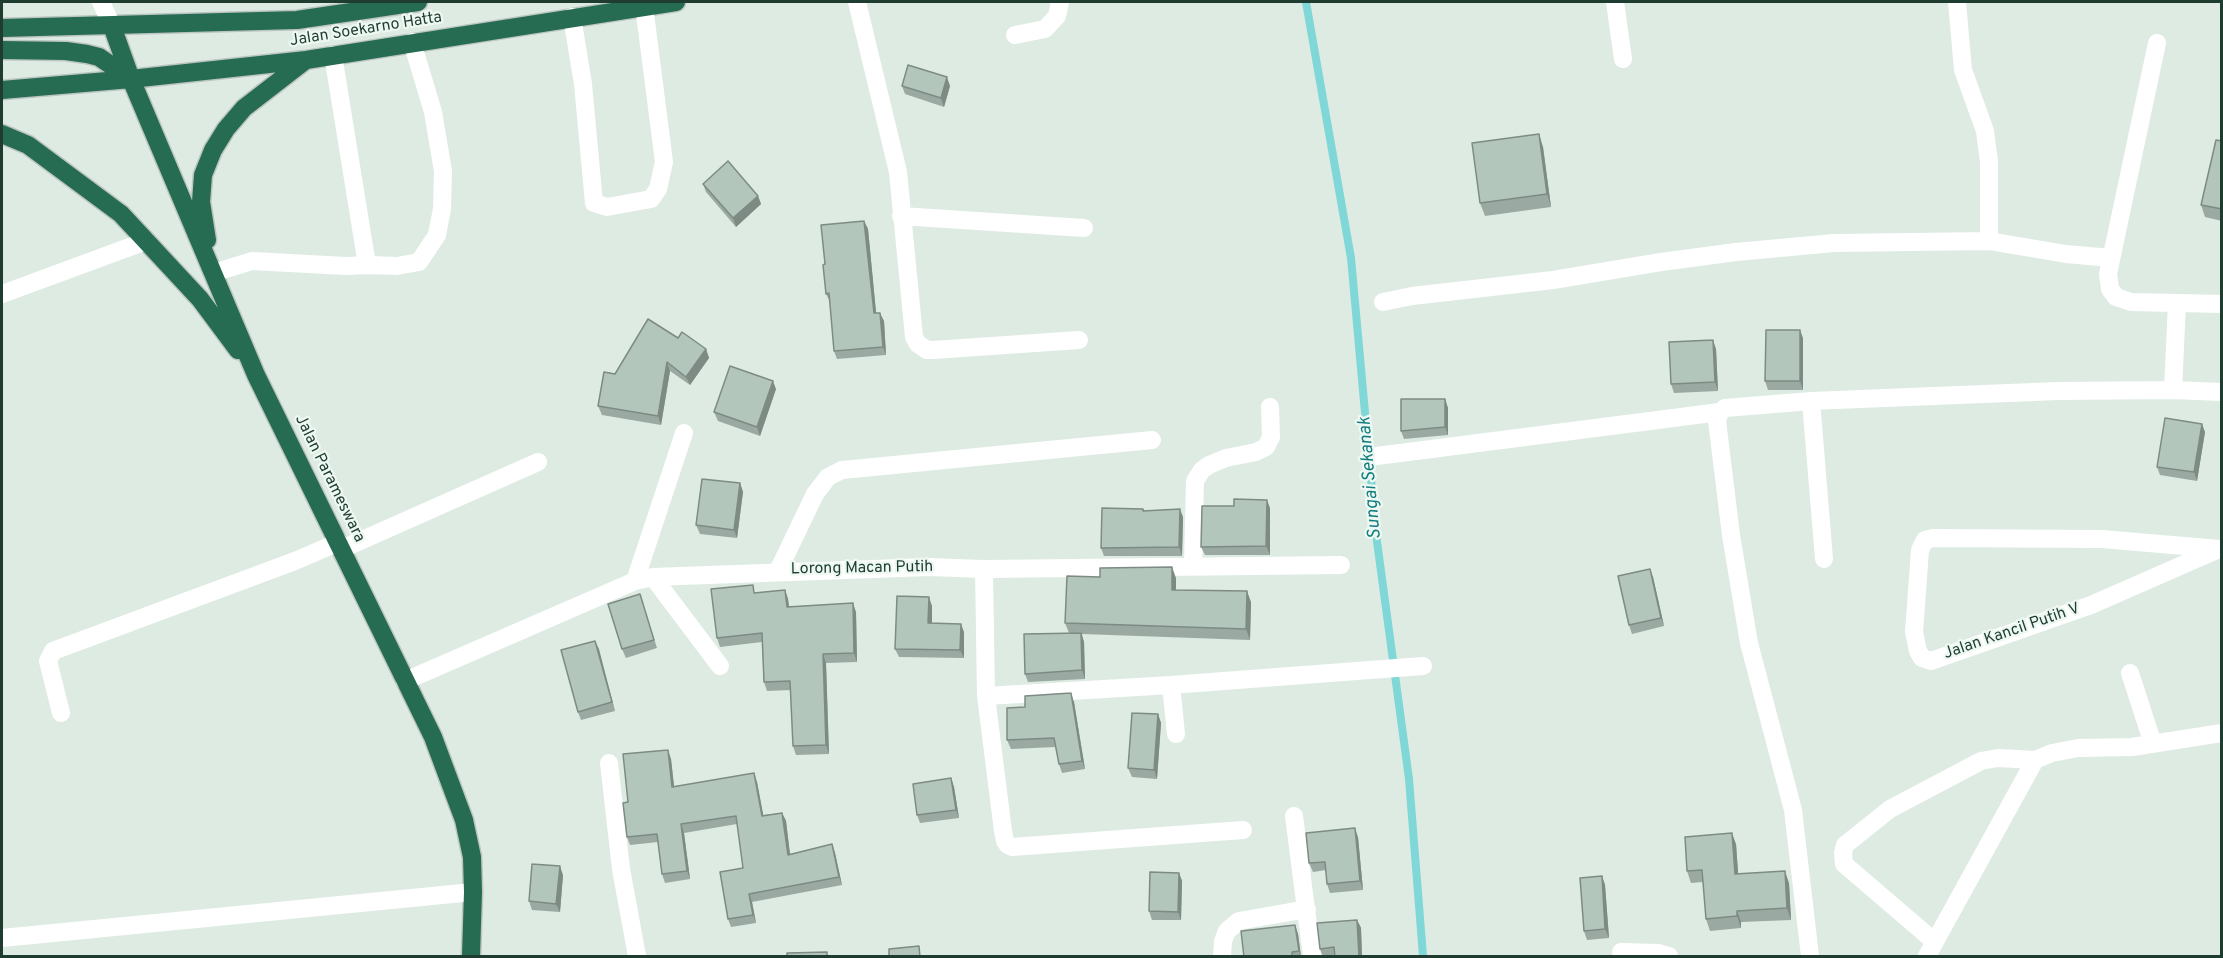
<!DOCTYPE html>
<style>
body{margin:0}
#map{position:relative;width:2223px;height:958px;overflow:hidden;background:#deebe3;font-family:Overpass,sans-serif}
canvas{display:block}
.frame{position:absolute;inset:0;border:3px solid #1e3d30;pointer-events:none}
</style>
<div id="map">
<canvas width="2223" height="958"></canvas>
<div class="frame"></div>
</div>
<script>
const c = document.querySelector('canvas').getContext('2d');
c.lineJoin = 'round';
const poly = rows => new Path2D(rows.map(r => 'M' + r).join(''));
function stroke(path, color, width, dash) { c.strokeStyle = color; c.lineWidth = width; c.lineCap = dash ? 'butt' : 'round'; c.setLineDash(dash || []); c.stroke(path); }
function fillPath(path, color) { c.fillStyle = color; c.fill(path, 'evenodd'); }
function drawText(font, color, halo, rows, align = 'center') {
  c.font = font + ' Overpass,sans-serif'; c.lineWidth = 4.5; c.setLineDash([]); c.textBaseline = 'middle'; c.strokeStyle = halo; c.fillStyle = color; for (const [text, x, y, turn = 0] of rows) {
    c.save(); c.translate(x, y); c.rotate((+turn || 0) * Math.PI / 180); c.textAlign = isNaN(turn) ? turn : align; if (halo) c.strokeText(text, 0, 0); c.fillText(text, 0, 0); c.restore();
  }
}
stroke(poly([
 [1306,2,1351,258,1376,534,1409,779,1423,956]
]), '#7fd7d7', 8);
const highway = poly([
 [112,26,131,79,256,375,433,737,464,820,472,857,473,892,471,956],
 [2,28,297,20,418,2],
 [2,50,66,51,87,54,99,57,131,79],
 [2,90,131,79,306,60,676,2],
 [2,134,28,145,121,214,200,299,238,350],
 [207,240,201,202,203,175,213,150,226,129,244,108,306,60]
]);
stroke(highway, '#bcc5c1', 21);
stroke(poly([
 [101,2,112,26],
 [857,2,898,172,914,337,918,344,927,350,933,350,1079,340],
 [1615,2,1623,59],
 [1957,2,1963,70,1985,131,1989,162,1989,241,2066,254,2111,258],
 [572,17,583,84,594,203,607,207,651,199,658,189,664,162,644,6],
 [1015,35,1045,29,1057,16,1060,2],
 [2157,43,2108,274,2110,289,2116,297,2131,302,2222,304],
 [901,216,1084,228],
 [367,265,397,266,419,262,437,235,442,209,443,171,433,112,412,42],
 [213,273,252,261,346,266,367,265,333,55],
 [2,294,146,241],
 [1383,302,1412,296,1553,280,1661,262,1736,252,1834,243,1989,241],
 [2173,390,2177,303],
 [1811,401,1824,559],
 [1369,457,1720,412],
 [342,549,538,462],
 [2219,549,2091,605,1931,661,1922,658,1918,651,1914,632,1920,550,1925,540,1933,538,2102,539,2219,549,2222,549],
 [1193,567,1195,481,1202,470,1209,465,1226,458,1256,452,1266,447,1271,437,1270,407],
 [984,569,986,696,1003,831,1005,841,1008,845,1012,847,1243,830],
 [778,571,815,494,828,477,842,470,1152,440],
 [653,577,720,666],
 [635,581,684,433],
 [2130,673,2153,744],
 [405,681,635,581,653,577,929,567,984,569,1341,565],
 [1171,685,1176,734],
 [986,696,1171,685,1423,666],
 [61,713,48,661,53,651,295,561,339,542],
 [609,763,621,869,637,956],
 [1294,816,1312,956],
 [2,938,473,892],
 [1935,942,1844,864,1843,853,1845,845,1890,809,1981,761,1998,758,2035,760],
 [1621,952,1659,953,1669,956],
 [1222,956,1223,941,1227,931,1239,921,1307,909],
 [1810,956,1793,810,1749,643,1731,535,1717,421,1720,412,1725,408,1811,401,2058,391,2173,390,2222,392],
 [1927,956,2035,760,2052,753,2078,748,2132,747,2222,733]
]), '#fff', 18);
stroke(highway, '#266c53', 18);
fillPath(poly([
 [902,86,950,86,944,107,905,94],
 [2222,141,2222,221,2205,217,2201,205],
 [1543,147,1551,207,1485,216,1480,203],
 [703,184,758,196,761,204,736,227,706,192],
 [864,221,868,229,876,313,884,321,886,355,837,359,834,351,830,302,826,294,825,264],
 [678,338,706,349,709,358,690,385,670,371,661,425,602,415,598,406,615,374],
 [1803,338,1803,390,1768,390,1765,381],
 [1716,349,1718,391,1674,393,1671,384],
 [776,389,760,436,718,421,714,412],
 [1445,399,1448,408,1448,435,1404,439,1401,431],
 [2205,432,2197,481,2160,475,2157,467],
 [740,483,743,492,737,538,700,534,696,525],
 [1270,508,1270,555,1205,555,1201,547],
 [1143,509,1144,510,1183,517,1182,556,1104,556,1101,548],
 [1100,577,1176,578,1176,590,1251,602,1250,640,1082,634,1084,642,1085,679,1028,682,1025,674,1069,633,1065,623],
 [1653,577,1664,626,1632,634,1629,625],
 [785,590,788,599,789,607,856,612,857,662,826,663,829,754,796,755,793,746,791,690,767,691,764,682,762,642,720,647,717,638,756,593],
 [640,594,657,648,626,658,622,649],
 [932,606,932,623,964,632,964,658,899,657,895,649],
 [595,641,615,711,581,720,578,712],
 [1074,702,1085,769,1062,773,1059,764,1056,747,1011,749,1007,740,1025,707],
 [1158,714,1161,723,1157,779,1132,777,1128,768],
 [671,759,674,786,757,782,763,815,782,813,786,821,790,854,832,844,835,853,842,885,752,902,756,923,731,927,728,919,743,868,737,824,684,833,690,879,665,883,662,874,658,842,630,845,627,837,628,802],
 [951,778,954,787,959,818,920,823,917,815],
 [1358,837,1363,890,1330,893,1327,884,1326,870,1313,872,1309,863],
 [1736,844,1738,873,1789,883,1791,920,1741,922,1741,928,1710,931,1706,919,1703,882,1691,883,1687,871],
 [1179,873,1182,881,1181,920,1152,920,1149,911],
 [563,875,560,912,532,910,529,901],
 [1602,876,1605,885,1609,938,1587,940,1584,931],
 [1357,920,1361,928,1362,957,1323,957,1320,949],
 [1295,925,1298,934,1301,957,1244,957]
]), '#9aaaa2');
fillPath(poly([
 [947,77,950,86,944,107,941,98],
 [1539,134,1543,147,1551,207,1547,194],
 [758,196,761,204,736,227,733,218],
 [864,221,868,229,877,322,874,313],
 [880,313,884,321,886,355,883,347],
 [1800,330,1803,338,1803,390,1800,381],
 [1713,340,1716,349,1718,391,1715,382],
 [706,349,709,358,690,385,686,377],
 [667,362,670,371,661,425,658,416],
 [773,381,776,389,760,436,757,427],
 [1445,399,1448,408,1448,435,1445,427],
 [2202,424,2205,432,2197,481,2194,472],
 [740,483,743,492,737,538,734,530],
 [1267,500,1270,508,1270,555,1266,546],
 [1180,509,1183,517,1182,556,1179,547],
 [1172,567,1176,578,1176,600,1172,590],
 [1650,569,1653,577,1664,626,1661,618],
 [785,590,788,599,790,615,787,607],
 [1247,591,1251,602,1250,640,1246,629],
 [929,597,932,606,932,632,928,623],
 [853,603,856,612,857,662,854,653],
 [961,624,964,632,964,658,960,650],
 [1081,633,1084,642,1085,679,1082,670],
 [595,641,599,649,615,711,612,702],
 [823,654,826,663,829,754,826,745],
 [1071,693,1074,702,1085,769,1082,761],
 [1158,714,1161,723,1157,779,1154,770],
 [668,750,671,759,675,795,672,787],
 [754,773,757,782,765,824,762,816],
 [951,778,954,787,959,818,956,810],
 [782,813,786,821,791,863,788,855],
 [681,824,684,833,690,879,687,871],
 [1355,828,1358,837,1363,890,1360,881],
 [1732,833,1736,844,1739,885,1735,874],
 [832,844,835,853,842,885,839,877],
 [560,866,563,875,560,912,556,904],
 [1785,871,1789,883,1791,920,1787,908],
 [1179,873,1182,881,1181,920,1178,912],
 [1602,876,1605,885,1609,938,1605,929],
 [749,894,752,902,756,923,753,915],
 [1737,911,1741,922,1741,928,1737,916],
 [1357,920,1361,928,1362,957,1359,957],
 [1295,925,1298,934,1301,957,1299,951]
]), '#7d8b84');
const building = poly([
 [908,65,947,77,941,98,902,86,908,65],
 [1539,134,1547,194,1480,203,1472,143,1539,134],
 [2216,140,2222,141,2222,209,2201,205,2216,140],
 [728,161,758,196,733,218,703,184,728,161],
 [864,221,874,313,880,313,883,347,834,351,829,293,826,294,823,265,825,264,821,225,864,221],
 [648,319,678,338,682,332,706,349,686,377,667,362,658,416,598,406,604,372,615,374,648,319],
 [1766,330,1800,330,1800,381,1765,381,1766,330],
 [1713,340,1715,382,1671,384,1669,342,1713,340],
 [730,366,773,381,757,427,714,412,730,366],
 [1401,399,1445,399,1445,427,1401,431,1401,399],
 [2165,418,2202,424,2194,472,2157,467,2165,418],
 [702,479,740,483,734,530,696,525,702,479],
 [1234,499,1267,500,1266,546,1201,547,1202,506,1234,506,1234,499],
 [1102,508,1143,509,1143,511,1180,509,1179,547,1101,548,1102,508],
 [1172,567,1172,590,1247,591,1246,629,1065,623,1067,576,1100,577,1100,568,1172,567],
 [1650,569,1661,618,1629,625,1618,576,1650,569],
 [753,585,754,593,785,590,787,607,853,603,854,653,823,654,826,745,793,746,790,681,764,682,762,633,717,638,711,589,753,585],
 [640,594,654,640,622,649,608,604,640,594],
 [897,596,929,597,928,623,961,624,960,650,895,649,897,596],
 [1081,633,1082,670,1025,674,1024,634,1081,633],
 [595,641,612,702,578,712,561,650,595,641],
 [1071,693,1082,761,1059,764,1054,738,1007,740,1007,708,1025,707,1025,696,1071,693],
 [1132,713,1158,714,1154,770,1128,768,1132,713],
 [668,750,672,787,754,773,762,816,782,813,788,855,832,844,839,877,749,894,753,915,728,919,720,872,743,868,736,816,681,824,687,871,662,874,657,834,627,837,623,803,628,802,623,754,668,750],
 [951,778,956,810,917,815,913,784,951,778],
 [1355,828,1360,881,1327,884,1325,862,1309,863,1306,833,1355,828],
 [1732,833,1735,874,1785,871,1787,908,1737,911,1737,916,1706,919,1702,870,1687,871,1685,837,1732,833],
 [532,864,560,866,556,904,529,901,532,864],
 [1150,872,1179,873,1178,912,1149,911,1150,872],
 [1602,876,1605,929,1584,931,1580,878,1602,876],
 [1357,920,1359,957,1335,957,1334,947,1320,949,1317,923,1357,920],
 [1295,925,1299,951,1292,952,1292,957,1244,957,1241,931,1295,925],
 [919,946,920,957,889,957,889,949,919,946],
 [827,952,827,957,787,957,787,953,827,952]
]);
fillPath(building, '#b3c6bc');
stroke(building, '#7d8b84', 1.5);
drawText('16px', '#1e3d30', '#eef8f2', [
 ["Jalan Soekarno Hatta",366,30,-9],
 ["Jalan Parameswara",329,479,64],
 ["Lorong Macan Putih",862,569,-1],
 ["Jalan Kancil Putih V",2012,632,-19]
]);
drawText('italic 18px', '#127d7e', '#eef8f2', [
 ["Sungai Sekanak",1371,478,-95]
]);
</script>
